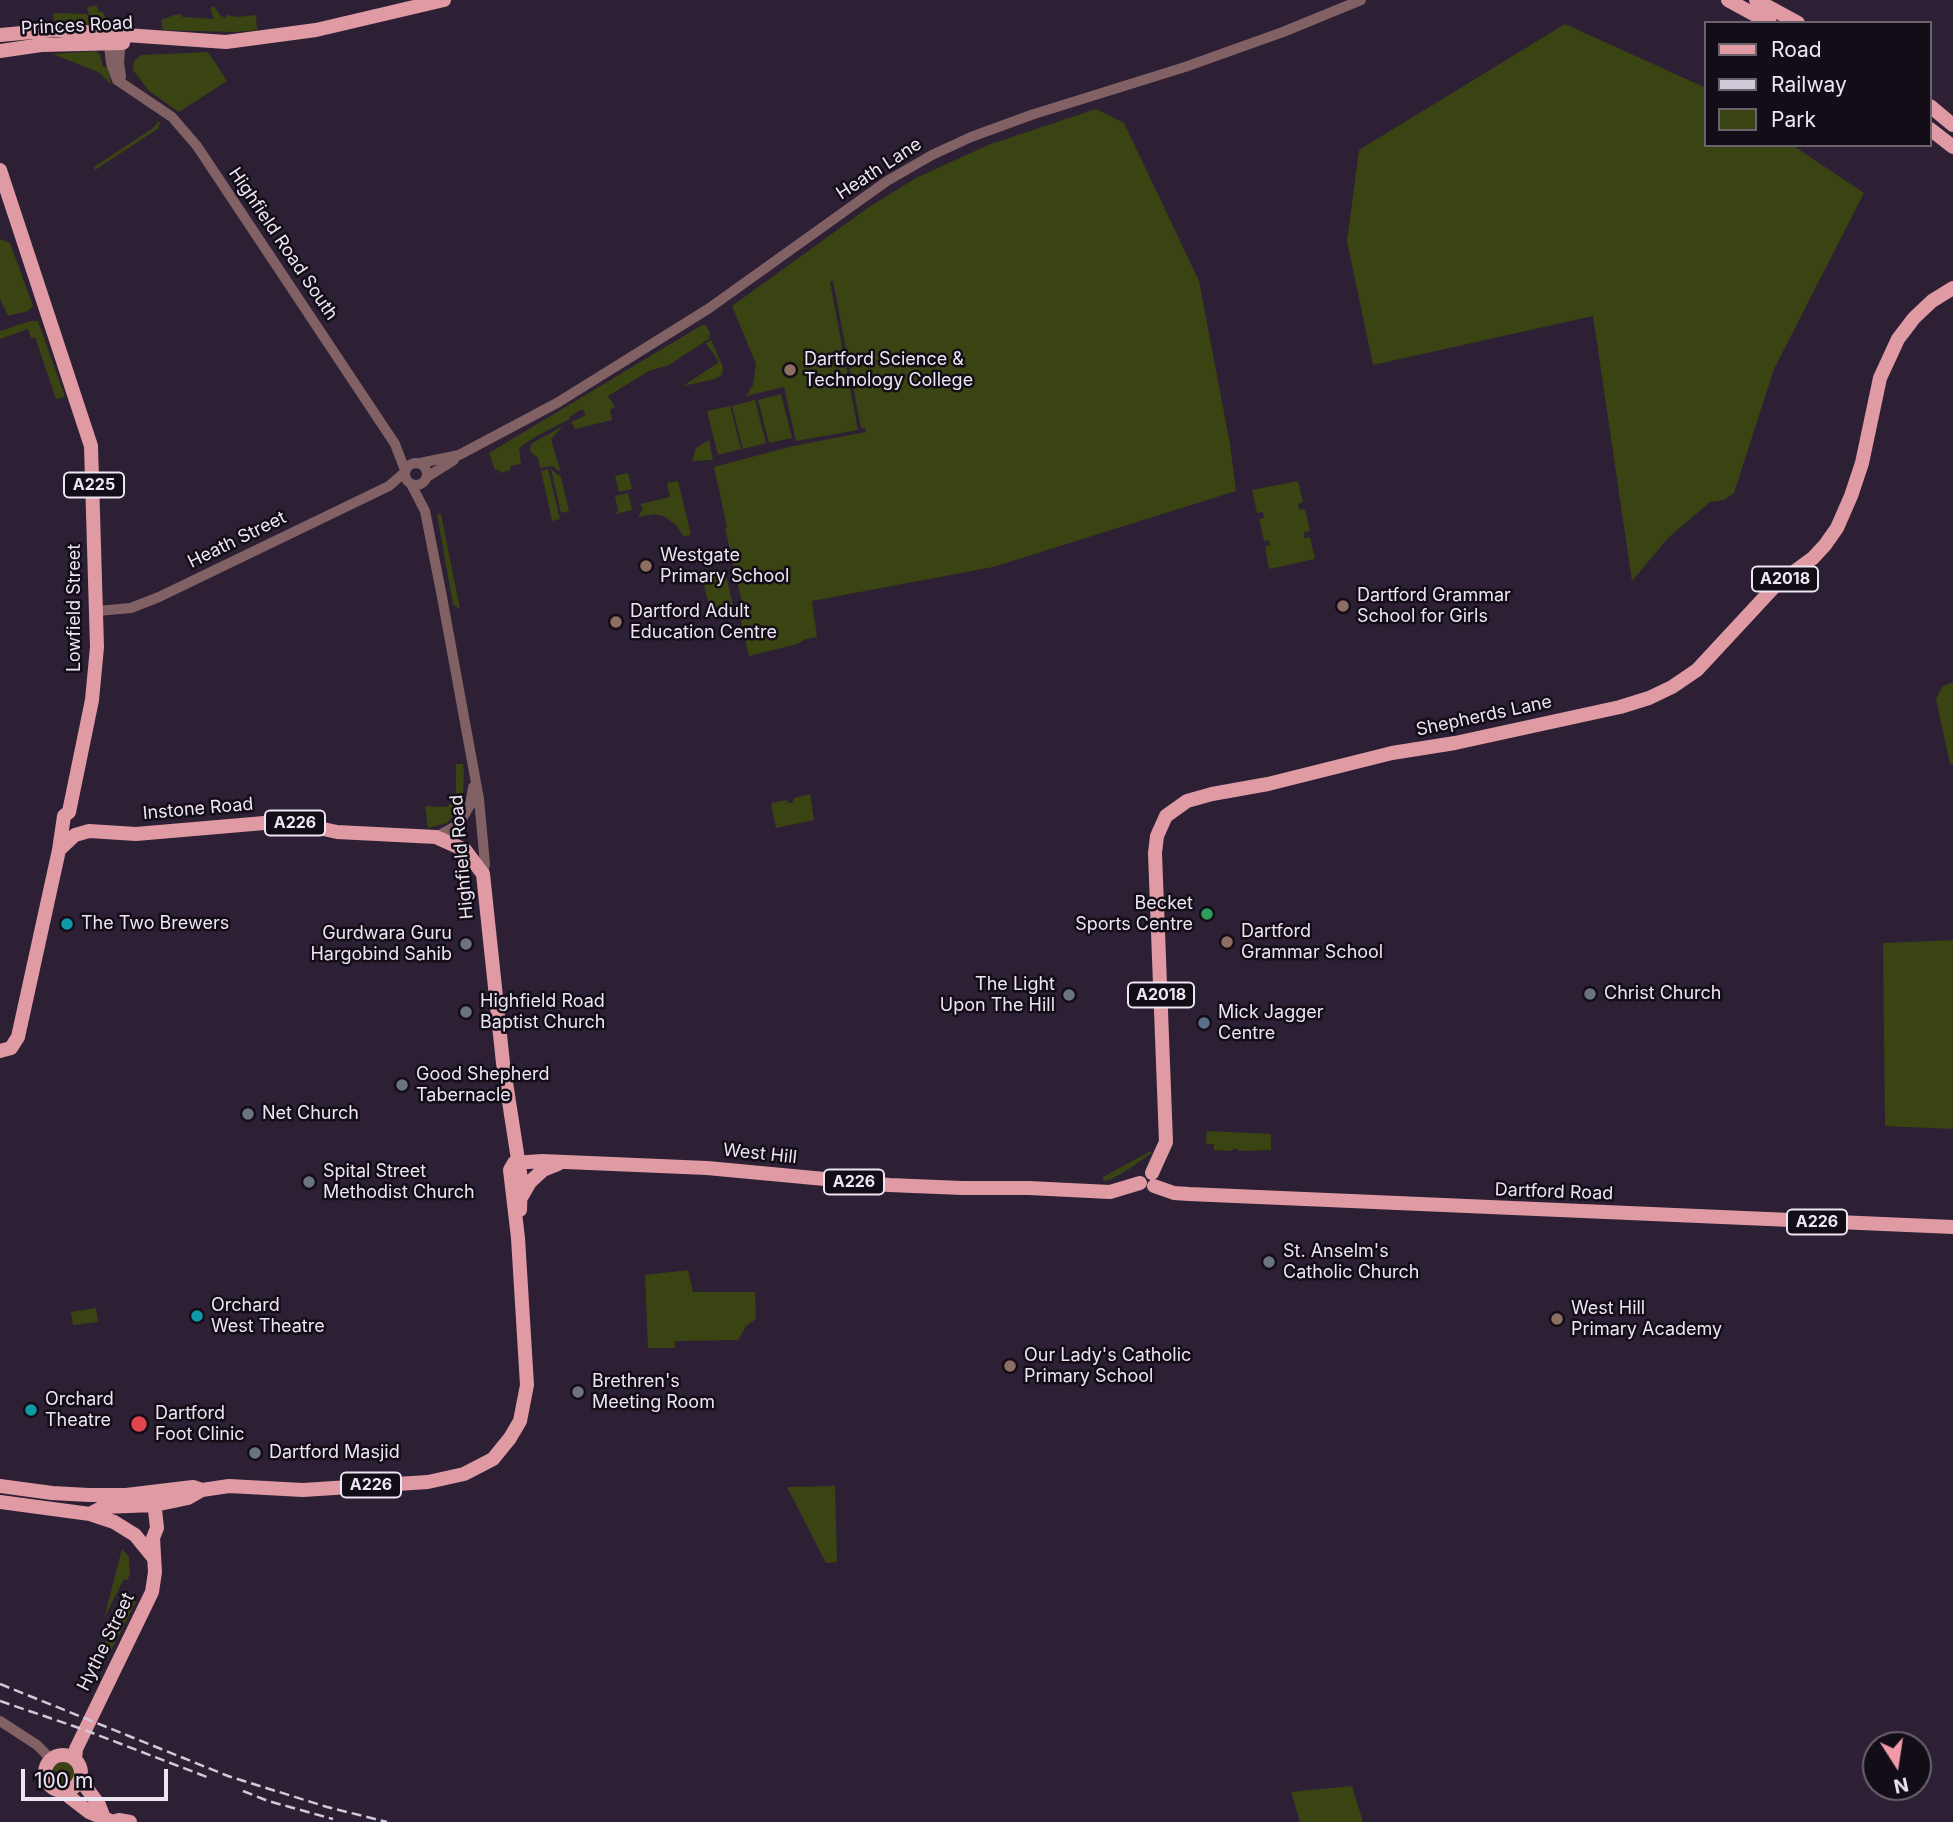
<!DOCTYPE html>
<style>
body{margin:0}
#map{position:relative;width:1953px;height:1822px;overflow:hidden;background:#2d2035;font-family:Inter,sans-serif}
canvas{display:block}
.legend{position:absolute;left:1704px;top:21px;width:228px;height:126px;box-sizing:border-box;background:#120d16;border:2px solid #6a636e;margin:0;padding:9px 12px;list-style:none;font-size:21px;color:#eee5f3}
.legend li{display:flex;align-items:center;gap:14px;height:35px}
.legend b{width:35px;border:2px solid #6a636e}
.north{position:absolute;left:1862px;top:1731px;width:70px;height:70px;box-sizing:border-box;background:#120d16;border:2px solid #6a636e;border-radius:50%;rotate:168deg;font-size:19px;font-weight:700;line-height:28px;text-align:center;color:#eee5f3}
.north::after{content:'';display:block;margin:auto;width:24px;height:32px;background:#f39aa9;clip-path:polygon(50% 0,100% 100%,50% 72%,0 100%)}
.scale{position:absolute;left:21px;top:1769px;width:147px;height:32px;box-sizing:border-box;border:4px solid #eee5f3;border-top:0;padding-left:9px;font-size:21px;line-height:24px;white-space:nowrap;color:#eee5f3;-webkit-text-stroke:5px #120d16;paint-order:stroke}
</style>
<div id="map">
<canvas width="1953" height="1822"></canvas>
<ul class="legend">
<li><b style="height:9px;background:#df9aa3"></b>Road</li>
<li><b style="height:9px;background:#d2c9d8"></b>Railway</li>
<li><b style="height:19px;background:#3a4312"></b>Park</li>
</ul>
<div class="north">N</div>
<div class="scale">100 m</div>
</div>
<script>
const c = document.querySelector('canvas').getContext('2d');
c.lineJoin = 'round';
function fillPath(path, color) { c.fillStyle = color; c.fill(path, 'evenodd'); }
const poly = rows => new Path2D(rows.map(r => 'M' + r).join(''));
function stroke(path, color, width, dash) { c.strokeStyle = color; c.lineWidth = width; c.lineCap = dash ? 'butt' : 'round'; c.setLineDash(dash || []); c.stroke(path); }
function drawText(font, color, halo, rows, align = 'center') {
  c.font = font + ' Inter,sans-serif'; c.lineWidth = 5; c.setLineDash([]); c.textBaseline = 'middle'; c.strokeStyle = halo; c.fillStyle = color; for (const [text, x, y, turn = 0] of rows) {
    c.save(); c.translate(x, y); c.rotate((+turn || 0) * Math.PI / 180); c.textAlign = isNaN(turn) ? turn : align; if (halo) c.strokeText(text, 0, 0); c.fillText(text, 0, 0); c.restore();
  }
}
fillPath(poly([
 [96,5,99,12,103,12,106,20,115,27,93,26,87,8],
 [214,6,220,15,225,18,227,15,237,17,256,15,257,30,235,32,163,30,161,20,174,15,180,14,183,17,214,19,210,8],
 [53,13,87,14,91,26,61,24,54,20],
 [1565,24,1706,88,1706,145,1792,145,1864,193,1774,369,1734,493,1724,500,1710,502,1668,538,1632,581,1593,316,1373,365,1347,241,1359,150],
 [96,51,100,55,103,67,108,67,111,84,98,72,53,54],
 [208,52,227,81,179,112,149,91,133,70,134,61,141,55],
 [1096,109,1124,123,1199,281,1230,444,1236,491,993,567,812,601,817,637,806,639,797,644,749,656,740,617,745,615,725,528,727,527,714,467,793,446,866,432,865,428,861,428,833,281,830,282,858,430,796,441,784,387,746,396,753,385,756,364,732,306,869,207,916,178,988,145],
 [159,121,161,123,158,126,159,128,95,170,94,167,153,128],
 [0,239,10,243,33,306,28,311,8,316,0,299],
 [30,321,38,321,65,397,56,399,35,337,31,339,28,329,0,339,0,331],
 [702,325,706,326,711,334,709,335,710,338,669,365,649,371,608,396,615,407,610,410,612,420,575,429,571,422,586,415,582,409,569,417,570,419,535,437,519,448,521,464,510,466,511,470,500,473,499,470,495,470,489,453],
 [711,340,723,367,722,375,715,379,683,386,719,362,706,343],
 [781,394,792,438,769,443,758,400],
 [755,400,766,443,743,449,732,406],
 [730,406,741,449,718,455,707,411],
 [563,426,551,439,561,473,553,466,540,468,538,458,530,451,531,444],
 [709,440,713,460,692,461,696,448],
 [548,469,560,519,552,521,541,471],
 [551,469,561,477,569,511,561,513],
 [628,473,632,489,619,492,615,476],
 [678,481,691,535,683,536,676,525,664,516,654,514,639,517,639,515,643,509,640,504,670,497,667,483],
 [1298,481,1303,502,1298,504,1299,510,1305,509,1310,531,1304,532,1304,538,1310,537,1315,559,1269,569,1265,547,1270,545,1269,540,1264,541,1259,519,1264,518,1263,512,1257,513,1252,490],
 [628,493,632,510,616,514,618,510,615,496],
 [437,514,441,514,460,609,453,605],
 [725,571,735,614,712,619,702,576],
 [1953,682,1953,764,1950,764,1936,699,1942,687],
 [456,764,463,764,464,772,463,794,460,807,447,823,428,828,425,806,446,807,452,803,456,794],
 [810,794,814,820,776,828,771,803,787,800,788,803,792,803,794,798],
 [1953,940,1953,1129,1885,1126,1883,943],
 [1207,1131,1271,1134,1271,1150,1240,1151,1235,1148,1231,1151,1214,1150,1214,1144,1206,1144],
 [1149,1152,1153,1152,1129,1169,1110,1180,1103,1181,1103,1177],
 [688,1270,693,1292,755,1292,756,1319,746,1326,738,1340,675,1341,675,1348,648,1348,645,1275],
 [96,1308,98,1322,73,1325,71,1312],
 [835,1486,837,1562,826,1563,787,1487],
 [122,1549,129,1557,130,1575,127,1580,124,1579,104,1618],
 [131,1599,136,1602,103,1666,97,1661,98,1654],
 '51 1774a12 12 0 1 1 24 0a12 12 0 1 1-24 0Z',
 [1352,1786,1363,1822,1300,1822,1291,1792]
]), '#3a4312');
stroke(poly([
 [108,37,111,63,117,80,172,117,197,146,395,444,405,470],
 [121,77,119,62,121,38],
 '405 474a11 11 0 1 1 22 0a11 11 0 1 1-22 0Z',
 [420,463,459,455,557,403,708,309,887,181,932,155,971,137,1031,115,1185,67,1283,32,1361,0],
 [427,477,454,460],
 [411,484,425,511,442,597,479,799,485,864,483,874],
 [97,611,131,608,159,597,389,486,405,472],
 [436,837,456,826,462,819,470,805,473,787],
 [0,1721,37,1745,51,1759]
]), '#826165', 10);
stroke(poly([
 [1728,0,1770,23],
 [1756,0,1798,23],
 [0,35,54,30,226,42,316,30,444,0],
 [0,51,41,45,123,43],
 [1930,106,1953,125],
 [1930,129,1953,147],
 [0,170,91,446,97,647,92,700,69,812,64,816,59,850,18,1037,11,1048,0,1051],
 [59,850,75,835,89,831,136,834,276,822,296,823,337,832,436,837,465,850,483,874,503,1063,521,1179,520,1210],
 [1152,1173,1166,1142,1155,853,1157,836,1166,816,1187,801,1212,794,1268,784,1392,753,1455,743,1620,707,1649,698,1672,687,1697,670,1775,586,1813,558,1825,545,1837,528,1851,496,1862,463,1880,378,1898,339,1914,318,1932,301,1953,288],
 [1154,1186,1174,1193,1189,1194,1953,1227],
 [522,1196,530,1182,543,1170,558,1164],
 [0,1486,52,1493,89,1495,126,1495,193,1487,202,1490],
 [0,1502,90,1514,114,1522,135,1535,153,1557],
 [90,1514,103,1507,155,1505,188,1498,202,1490,229,1486,303,1490,428,1482,464,1474,493,1459,510,1438,520,1421,527,1385,518,1238,510,1170,514,1163,542,1161,707,1168,889,1185,962,1188,1029,1188,1110,1192,1140,1183],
 '45 1773a18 18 0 1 1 36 0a18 18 0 1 1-36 0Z',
 [75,1759,76,1749,152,1592,155,1572,153,1538,157,1528,153,1492],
 [80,1779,99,1805,104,1818],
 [63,1792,89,1812,113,1822,119,1820,130,1822]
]), '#df9aa3', 14);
stroke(poly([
 [0,1684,228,1776,327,1807,387,1822],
 [0,1701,82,1729,207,1777],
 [243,1791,268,1801,333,1819]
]), '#d2c9d8', 2.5, [10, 5]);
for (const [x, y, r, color] of [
 [790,370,7,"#8d6e63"],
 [646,566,7,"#8d6e63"],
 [1343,606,7,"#8d6e63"],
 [616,622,7,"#8d6e63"],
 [1207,914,7,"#2e9e5b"],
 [67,924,7,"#0f9aa8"],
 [1227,942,7,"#8d6e63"],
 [466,944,7,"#6b7280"],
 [1590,994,7,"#6b7280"],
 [1069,995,7,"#6b7280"],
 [466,1012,7,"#6b7280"],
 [1204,1023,7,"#5c6f8a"],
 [402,1085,7,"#6b7280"],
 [248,1114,7,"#6b7280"],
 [309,1182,7,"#6b7280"],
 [1269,1262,7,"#6b7280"],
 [197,1316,7,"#0f9aa8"],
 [1557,1319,7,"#8d6e63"],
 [1010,1366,7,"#8d6e63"],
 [578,1392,7,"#6b7280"],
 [31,1410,7,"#0f9aa8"],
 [139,1424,9,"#e0444e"],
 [255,1453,7,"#6b7280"]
]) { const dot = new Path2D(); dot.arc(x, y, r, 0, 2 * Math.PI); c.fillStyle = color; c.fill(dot); stroke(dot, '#120d16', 2.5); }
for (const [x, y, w] of [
 [94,485,60],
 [1785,579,66],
 [295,823,60],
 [1161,995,66],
 [854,1182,60],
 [1817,1222,60],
 [371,1485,60]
]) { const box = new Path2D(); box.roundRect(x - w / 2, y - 12.5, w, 25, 5); c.fillStyle = '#120d16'; c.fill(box); stroke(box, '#eee5f3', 2); }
drawText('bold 16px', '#eee5f3', null, [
 ["A225",94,485],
 ["A2018",1785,579],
 ["A226",295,823],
 ["A2018",1161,995],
 ["A226",854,1182],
 ["A226",1817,1222],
 ["A226",371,1485]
]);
drawText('18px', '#eee5f3', '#120d16', [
 ["Princes Road",77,26,-3],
 ["Heath Lane",879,169,-33],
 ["Highfield Road South",283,244,56],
 ["Heath Street",237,540,-26],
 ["Lowfield Street",75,608,-90],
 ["Shepherds Lane",1484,716,-12],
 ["Instone Road",198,809,-5],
 ["Highfield Road",462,857,-95],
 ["West Hill",760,1154,6],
 ["Dartford Road",1554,1192,2],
 ["Hythe Street",106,1642,-64]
]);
drawText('18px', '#eee5f3', '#120d16', [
 ["Dartford Science &",804,360],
 ["Technology College",804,381],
 ["Westgate",660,556],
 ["Primary School",660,577],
 ["Dartford Grammar",1357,596],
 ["School for Girls",1357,617],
 ["Dartford Adult",630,612],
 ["Education Centre",630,633],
 ["Becket",1193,904,"right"],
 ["Sports Centre",1193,925,"right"],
 ["The Two Brewers",81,924],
 ["Dartford",1241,932],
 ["Grammar School",1241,953],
 ["Gurdwara Guru",452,934,"right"],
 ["Hargobind Sahib",452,955,"right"],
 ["The Light",1055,985,"right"],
 ["Upon The Hill",1055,1006,"right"],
 ["Christ Church",1604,994],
 ["Highfield Road",480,1002],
 ["Baptist Church",480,1023],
 ["Mick Jagger",1218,1013],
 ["Centre",1218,1034],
 ["Good Shepherd",416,1075],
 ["Tabernacle",416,1096],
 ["Net Church",262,1114],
 ["Spital Street",323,1172],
 ["Methodist Church",323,1193],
 ["St. Anselm's",1283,1252],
 ["Catholic Church",1283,1273],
 ["Orchard",211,1306],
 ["West Theatre",211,1327],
 ["West Hill",1571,1309],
 ["Primary Academy",1571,1330],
 ["Our Lady's Catholic",1024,1356],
 ["Primary School",1024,1377],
 ["Brethren's",592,1382],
 ["Meeting Room",592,1403],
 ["Orchard",45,1400],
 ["Theatre",45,1421],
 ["Dartford",155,1414],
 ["Foot Clinic",155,1435],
 ["Dartford Masjid",269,1453]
], 'left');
</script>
